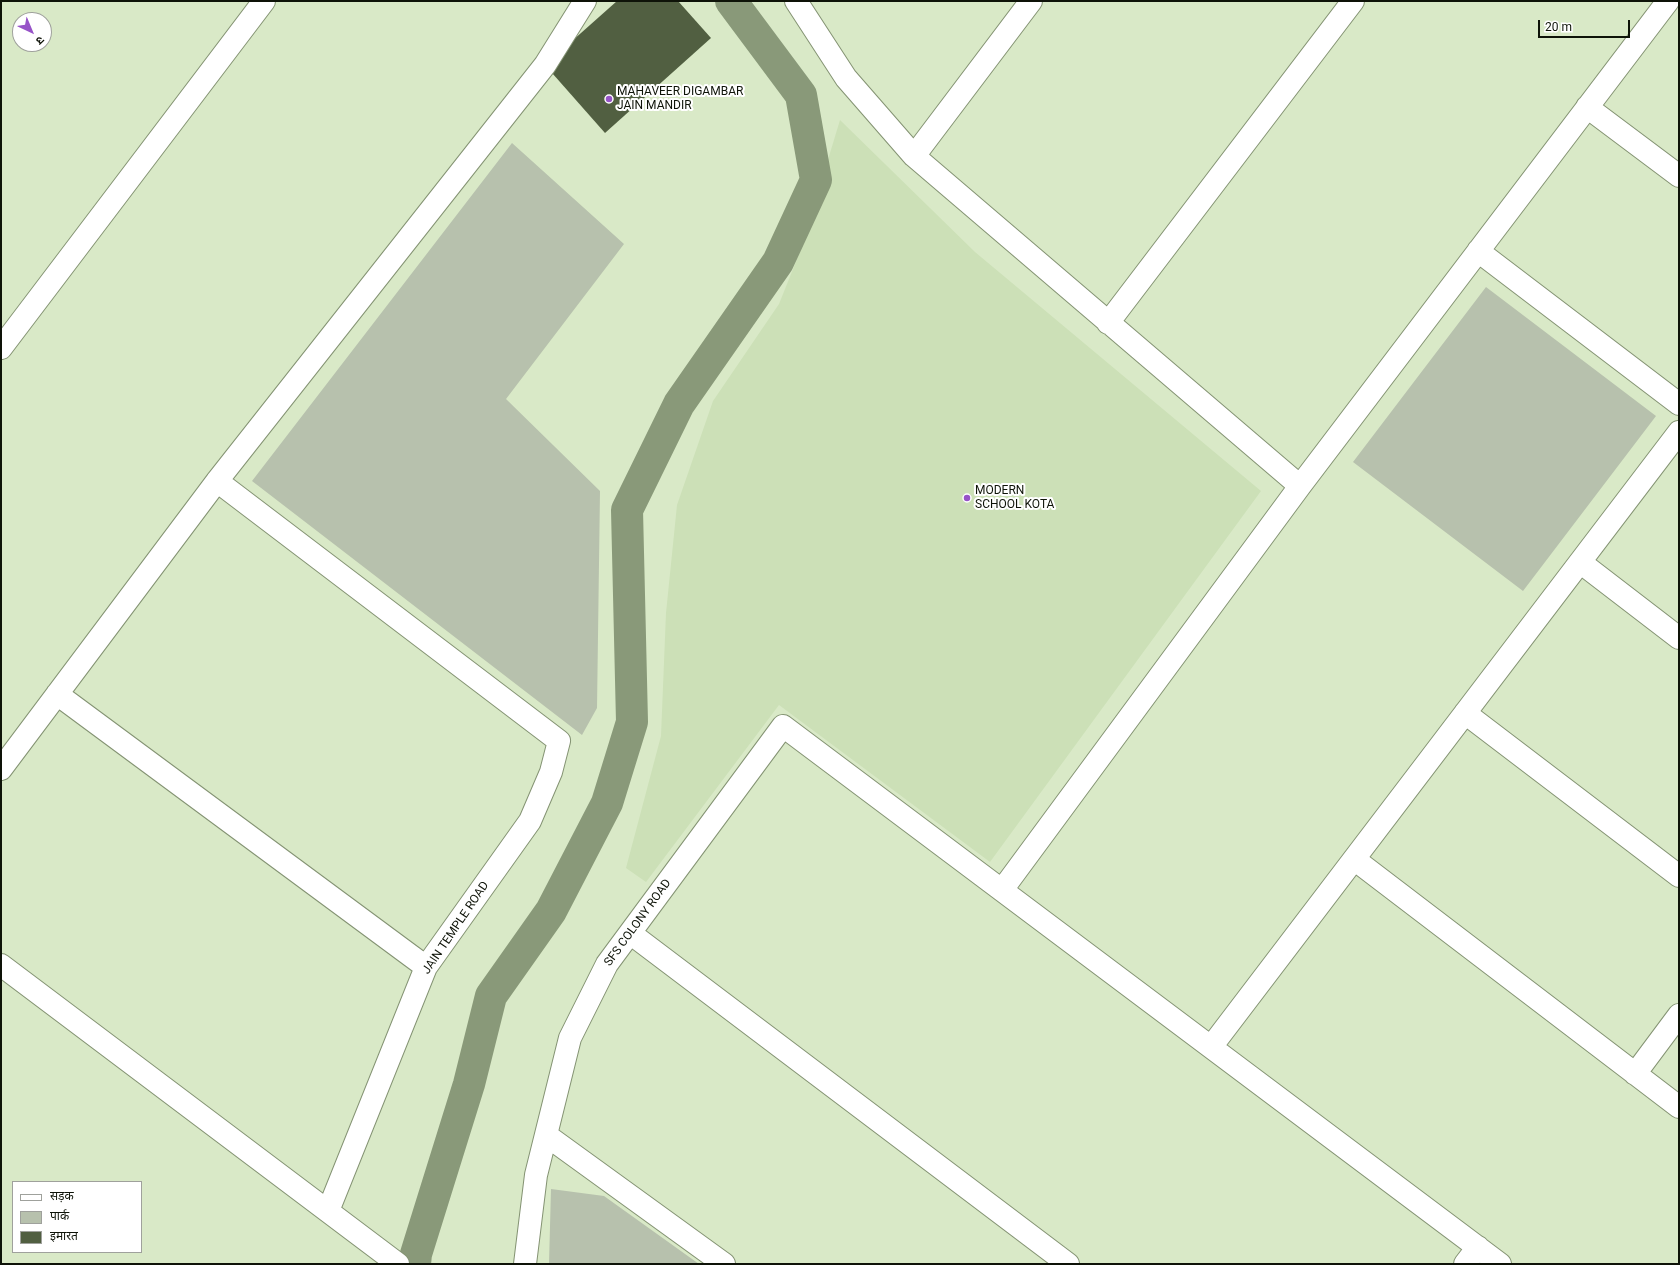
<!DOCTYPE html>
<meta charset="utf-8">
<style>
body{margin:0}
#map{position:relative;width:1680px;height:1265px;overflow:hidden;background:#d9e9c7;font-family:Roboto,"Noto Sans Devanagari",sans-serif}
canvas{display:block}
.frame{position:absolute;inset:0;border:2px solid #0e1308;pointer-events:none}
.legend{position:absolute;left:12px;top:1181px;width:130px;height:72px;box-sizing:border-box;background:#fff;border:1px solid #9fa19c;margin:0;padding:5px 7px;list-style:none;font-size:12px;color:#0e1308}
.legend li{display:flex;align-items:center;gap:8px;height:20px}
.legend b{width:20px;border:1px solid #9fa19c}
.north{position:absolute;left:12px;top:12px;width:40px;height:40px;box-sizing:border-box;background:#fff;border:1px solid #9fa19c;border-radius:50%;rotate:136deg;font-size:11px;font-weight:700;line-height:16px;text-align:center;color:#0e1308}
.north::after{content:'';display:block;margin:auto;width:14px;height:18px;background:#9753c8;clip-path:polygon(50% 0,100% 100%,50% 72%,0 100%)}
.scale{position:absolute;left:1538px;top:20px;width:92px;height:18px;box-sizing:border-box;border:2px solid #0e1308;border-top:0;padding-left:5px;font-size:12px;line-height:14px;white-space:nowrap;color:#0e1308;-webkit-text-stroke:3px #fff;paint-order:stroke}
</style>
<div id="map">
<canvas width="1680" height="1265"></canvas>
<div class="frame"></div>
<ul class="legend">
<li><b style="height:5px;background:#fff"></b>सड़क</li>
<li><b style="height:11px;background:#b7c1ad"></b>पार्क</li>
<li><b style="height:11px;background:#515f41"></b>इमारत</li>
</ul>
<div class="north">उ</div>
<div class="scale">20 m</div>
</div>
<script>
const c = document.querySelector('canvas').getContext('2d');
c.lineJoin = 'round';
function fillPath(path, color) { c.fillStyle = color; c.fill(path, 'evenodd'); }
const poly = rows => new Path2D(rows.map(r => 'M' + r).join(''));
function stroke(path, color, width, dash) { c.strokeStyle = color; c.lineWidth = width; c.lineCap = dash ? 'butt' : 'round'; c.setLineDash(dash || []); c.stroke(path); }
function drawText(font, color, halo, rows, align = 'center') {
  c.font = font + ' Roboto,sans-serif'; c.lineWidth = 4; c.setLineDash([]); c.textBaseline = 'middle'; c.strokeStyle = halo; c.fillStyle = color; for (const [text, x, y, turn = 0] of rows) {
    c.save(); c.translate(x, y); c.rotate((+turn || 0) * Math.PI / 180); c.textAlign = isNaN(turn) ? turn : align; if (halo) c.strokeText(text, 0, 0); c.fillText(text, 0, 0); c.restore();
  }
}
fillPath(poly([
 [840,120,975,252,1261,491,990,862,779,705,646,882,626,868,661,736,666,613,677,505,713,401,779,304,801,249]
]), '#cce0b7');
fillPath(poly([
 [512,143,624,244,506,399,600,491,597,708,582,735,252,481],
 [1486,287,1656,416,1523,591,1353,462],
 [551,1189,604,1196,699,1264,549,1264]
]), '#b7c1ad');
stroke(poly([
 [415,1264,416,1254,469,1084,491,996,551,911,607,803,632,722,627,510,679,404,778,262,816,180,801,95,731,1]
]), '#899979', 32);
fillPath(poly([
 [617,1,678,1,711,38,605,133,545,65]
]), '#515f41');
const street = poly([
 [796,1,846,78,914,156,1300,486],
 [1587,107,1679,176],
 [914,156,1031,1],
 [1478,251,1679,404],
 [1108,323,1353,1],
 [1,348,264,1],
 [217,481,559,741,551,772,530,821,426,967,328,1211],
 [1580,562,1679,638],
 [57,694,426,967],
 [1465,713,1679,876],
 [1,769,217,481,545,65,585,1],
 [1354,859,1679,1107],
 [1002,890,1300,486,1668,1],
 [630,933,1068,1264],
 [1,965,398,1264],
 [1211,1047,1679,432],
 [1635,1074,1679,1015],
 [546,1135,724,1264],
 [525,1264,536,1175,570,1038,607,964,783,726,1500,1264],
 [1465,1264,1478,1247]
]);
stroke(street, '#849373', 24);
stroke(street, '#fff', 22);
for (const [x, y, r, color] of [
 [609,99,4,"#9753c8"],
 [967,498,4,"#9753c8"]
]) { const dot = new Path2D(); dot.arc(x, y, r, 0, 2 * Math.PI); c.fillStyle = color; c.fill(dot); stroke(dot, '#fff', 1.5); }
drawText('12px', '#0e1308', '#fff', [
 ["MAHAVEER DIGAMBAR",617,92],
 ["JAIN MANDIR",617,106],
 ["MODERN",975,491],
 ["SCHOOL KOTA",975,505]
], 'left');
drawText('12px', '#0e1308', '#fff', [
 ["SFS COLONY ROAD",638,923,-54],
 ["JAIN TEMPLE ROAD",456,928,-56]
]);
</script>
